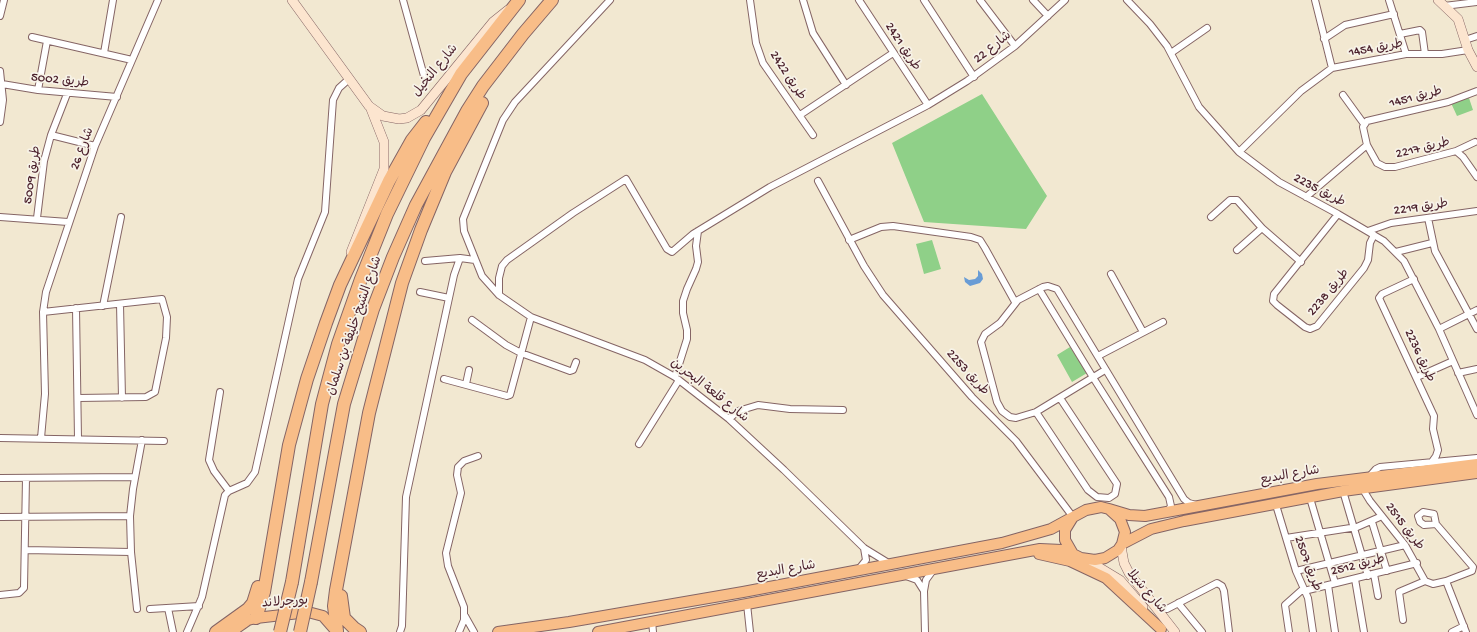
<!DOCTYPE html>
<meta charset="utf-8">
<style>
body{margin:0}
canvas{display:block;background:#f2e8d1}
</style>
<canvas width="1477" height="632"></canvas>
<script>
const c = document.querySelector('canvas').getContext('2d');
c.lineJoin = 'round';
function fillPath(path, color) { c.fillStyle = color; c.fill(path, 'evenodd'); }
const poly = rows => new Path2D(rows.map(r => 'M' + r).join(''));
function stroke(path, color, width, dash) { c.strokeStyle = color; c.lineWidth = width; c.lineCap = dash ? 'butt' : 'round'; c.setLineDash(dash || []); c.stroke(path); }
function drawText(font, color, halo, rows, align = 'center') {
  c.font = font + ' "Gochi Hand","Playpen Sans Arabic",sans-serif'; c.lineWidth = 3.5; c.setLineDash([]); c.textBaseline = 'middle'; c.strokeStyle = halo; c.fillStyle = color; for (const [text, x, y, turn = 0] of rows) {
    c.save(); c.translate(x, y); c.rotate((+turn || 0) * Math.PI / 180); c.textAlign = isNaN(turn) ? turn : align; if (halo) c.strokeText(text, 0, 0); c.fillText(text, 0, 0); c.restore();
  }
}
fillPath(poly([
 [982,94,1047,196,1026,229,924,222,892,143],
 [1469,98,1473,110,1457,116,1451,103],
 [932,240,941,269,924,274,916,244],
 [1070,347,1087,373,1072,382,1057,355]
]), '#8fd088');
fillPath(poly([
 [978,270,982,274,983,279,980,283,970,286,965,282,964,277,969,280,975,279,978,276]
]), '#699cd5');
const street = poly([
 [403,0,424,76],
 [610,0,515,102,503,120,463,219,464,231,482,276,499,295,531,317,645,360,675,377,729,419,784,470,864,548,890,564],
 [750,0,756,43,763,63,813,135],
 [803,0,813,33,846,85],
 [859,0,928,105],
 [924,0,974,77],
 [980,0,1015,46],
 [1033,0,1048,16],
 [1127,0,1150,24,1167,46,1199,107,1239,152,1279,182,1338,214,1384,241,1404,261,1439,329,1477,415],
 [1315,0,1332,68],
 [1389,0,1406,54],
 [1444,6,1477,2],
 [0,16,4,0],
 [1400,34,1420,30,1422,32,1425,54],
 [32,37,132,60],
 [1324,39,1345,25,1394,14],
 [1465,40,1477,36],
 [104,53,113,0],
 [1171,53,1207,28],
 [0,71,3,100,0,122],
 [2,84,38,90,117,97],
 [38,90,47,41],
 [1477,91,1448,102,1367,121,1363,127,1367,145,1377,163,1385,167,1395,167,1456,151,1463,157,1477,177],
 [1343,95,1364,124],
 [800,115,893,53],
 [51,135,95,146],
 [1456,151,1475,142],
 [1239,152,1301,91,1332,68,1406,54,1442,54,1468,50],
 [818,181,864,266,883,295,972,397,1016,441,1073,517],
 [1306,197,1367,145],
 [1338,214,1274,294,1273,301,1277,305,1305,327,1310,329,1317,326,1364,268,1368,260,1370,243,1374,235],
 [0,217,68,222],
 [1211,217,1230,200,1237,200,1262,228,1301,262],
 [37,218,44,161,51,135,67,94],
 [1428,218,1435,251,1477,329],
 [1368,231,1391,223,1477,211],
 [849,240,881,227,893,226,971,237,980,240,985,248,1015,302],
 [1237,250,1262,228],
 [1396,252,1432,243],
 [425,261,460,258,475,260],
 [1111,274,1143,332],
 [1414,279,1382,294,1379,298,1434,416,1433,429,1438,450,1436,456,1431,463],
 [1039,289,1094,379,1169,497,1171,506,1167,513],
 [420,292,449,298],
 [499,295,499,278,502,266,507,260,573,213,626,179,667,249,672,252,693,234,770,187,928,105,967,81,1015,46,1065,0],
 [120,304,122,398],
 [103,306,121,217],
 [76,308,78,439],
 [43,312,162,299,167,317,166,338,155,392,146,397,78,398],
 [472,320,506,345,521,353,570,371,573,370,576,362],
 [1439,329,1477,310],
 [1098,356,1163,322],
 [1105,370,1036,412,1016,418,1010,417,1002,411,997,402,981,342,985,334,1000,323,1018,300,1043,287,1048,286,1057,289,1184,499,1189,503,1196,505],
 [1458,373,1477,369],
 [675,377,687,339,687,330,683,313,683,301,687,289,696,269,698,262,696,246,698,231],
 [1417,377,1453,361],
 [444,379,507,396,510,395,531,317],
 [466,384,469,370],
 [220,392,209,460,214,471,229,491],
 [1036,412,1088,490,1097,497,1109,498,1115,494,1117,484,1060,398],
 [729,419,738,411,758,405,790,409,843,410],
 [0,438,164,441],
 [41,438,45,394,43,312,46,292,95,146,158,0],
 [639,444,679,380],
 [1369,477,1376,469,1380,467,1477,458],
 [0,478,135,477],
 [1362,488,1370,501,1405,545,1425,581,1433,584,1446,581,1466,632],
 [1343,491,1368,576],
 [1310,498,1335,583],
 [1276,505,1296,571,1308,598,1313,632],
 [0,517,130,516],
 [1372,522,1387,571],
 [1436,524,1424,525,1420,522,1418,516,1423,512,1434,514,1436,524,1473,567,1472,571,1446,581],
 [1286,538,1357,527,1382,516],
 [25,550,131,552],
 [858,570,866,560,864,548],
 [1296,571,1405,545],
 [1374,574,1378,596],
 [906,576,917,580,924,591,925,632],
 [1355,579,1364,632],
 [1328,585,1335,632],
 [924,591,926,580,934,569],
 [1304,591,1417,563],
 [0,595,19,593,24,588,26,478],
 [1178,603,1202,632],
 [747,604,750,632],
 [168,608,173,632],
 [1156,608,1167,609,1217,583,1222,586,1224,591,1229,632],
 [137,609,131,552,130,516,133,489,142,440],
 [150,609,199,606],
 [465,616,474,632],
 [1403,620,1399,592,1425,581],
 [652,621,653,632],
 [187,632,202,597,225,495,229,491,247,483,255,472,298,279,325,212,333,100,339,88,349,79],
 [400,632,402,626,406,497,454,275,460,258],
 [459,632,464,620,464,607,448,566,446,553,461,493,457,475,458,467,464,461,478,456],
 [1289,632,1285,605,1303,589],
 [1452,632,1464,626]
]);
const secondary = poly([
 [292,0,369,106,383,116,399,119,407,118,421,110,493,22,508,10],
 [1438,0,1458,19,1468,50,1477,67],
 [351,252,384,169,384,142,371,109],
 [1121,546,1124,563,1129,573,1175,632],
 [1087,560,1120,580,1143,607]
]);
const primary = poly([
 [1101,507,1109,509,1120,519,1125,532,1122,544,1118,550,1105,558,1095,560,1081,558,1073,554,1065,540,1065,530,1073,517,1086,510,1101,507],
 [1109,509,1129,515,1145,516,1317,484,1477,464],
 [1122,544,1151,529,1184,521,1343,491,1477,473],
 [1039,554,1070,561,1106,578,1161,629],
 [231,632,248,620,256,618,308,612,323,616,337,632],
 [498,632,569,622,743,592,1002,543,1051,529,1073,517],
 [598,632,1040,549,1062,550,1073,554]
]);
const highway = poly([
 [292,582,322,404,338,344,361,279,387,214,424,138,461,74,519,0],
 [311,582,344,404,373,309,393,257,416,205,467,111,483,86,523,34,552,0],
 [341,596,344,618,354,628,360,632],
 [256,618,264,592,289,445,307,379,326,323,340,285,389,181,412,140,426,122],
 [337,631,334,606,336,590,369,413,402,283,421,230,445,172,482,103],
 [216,632,248,609,253,603,258,587]
]);
stroke(street, '#856565', 8);
stroke(secondary, '#856565', 10);
stroke(primary, '#856565', 12);
stroke(highway, '#856565', 14);
stroke(street, '#fff', 6);
stroke(secondary, '#fce5cf', 9);
stroke(primary, '#f8bd88', 10);
stroke(highway, '#f8bd88', 12);
const highwayBridge = poly([
 [280,632,292,582],
 [300,632,311,582]
]);
stroke(highwayBridge, '#856565', 14, []);
stroke(highwayBridge, '#f8bd88', 12);
drawText('13px', '#4a1f2b', '#f7f3e8', [
 ["طريق 2421",902,47,57],
 ["شارع 22",993,48,-38],
 ["طريق 1454",1376,49,-10],
 ["شارع النخيل",436,71,-51],
 ["طريق 2422",787,76,57],
 ["طريق 5002",60,81,6],
 ["طريق 1451",1416,98,-14],
 ["شارع 26",83,149,-69],
 ["طريق 2217",1423,149,-13],
 ["طريق 5009",33,175,-81],
 ["طريق 2235",1319,191,28],
 ["طريق 2219",1421,208,-8],
 ["طريق 2238",1329,293,-50],
 ["شارع الشيخ خليفة بن سلمان",355,326,-71],
 ["طريق 2236",1419,356,65],
 ["طريق 2253",967,373,48],
 ["شارع قلعة البحرين",709,391,38],
 ["شارع البديع",1290,476,-10],
 ["طريق 2515",1404,527,53],
 ["طريق 2507",1307,564,70],
 ["طريق 2512",1358,566,-14],
 ["شارع البديع",786,571,-10],
 ["شارع شيلا",1146,592,49],
 ["بورجرلاند",285,603,-4]
]);
</script>
